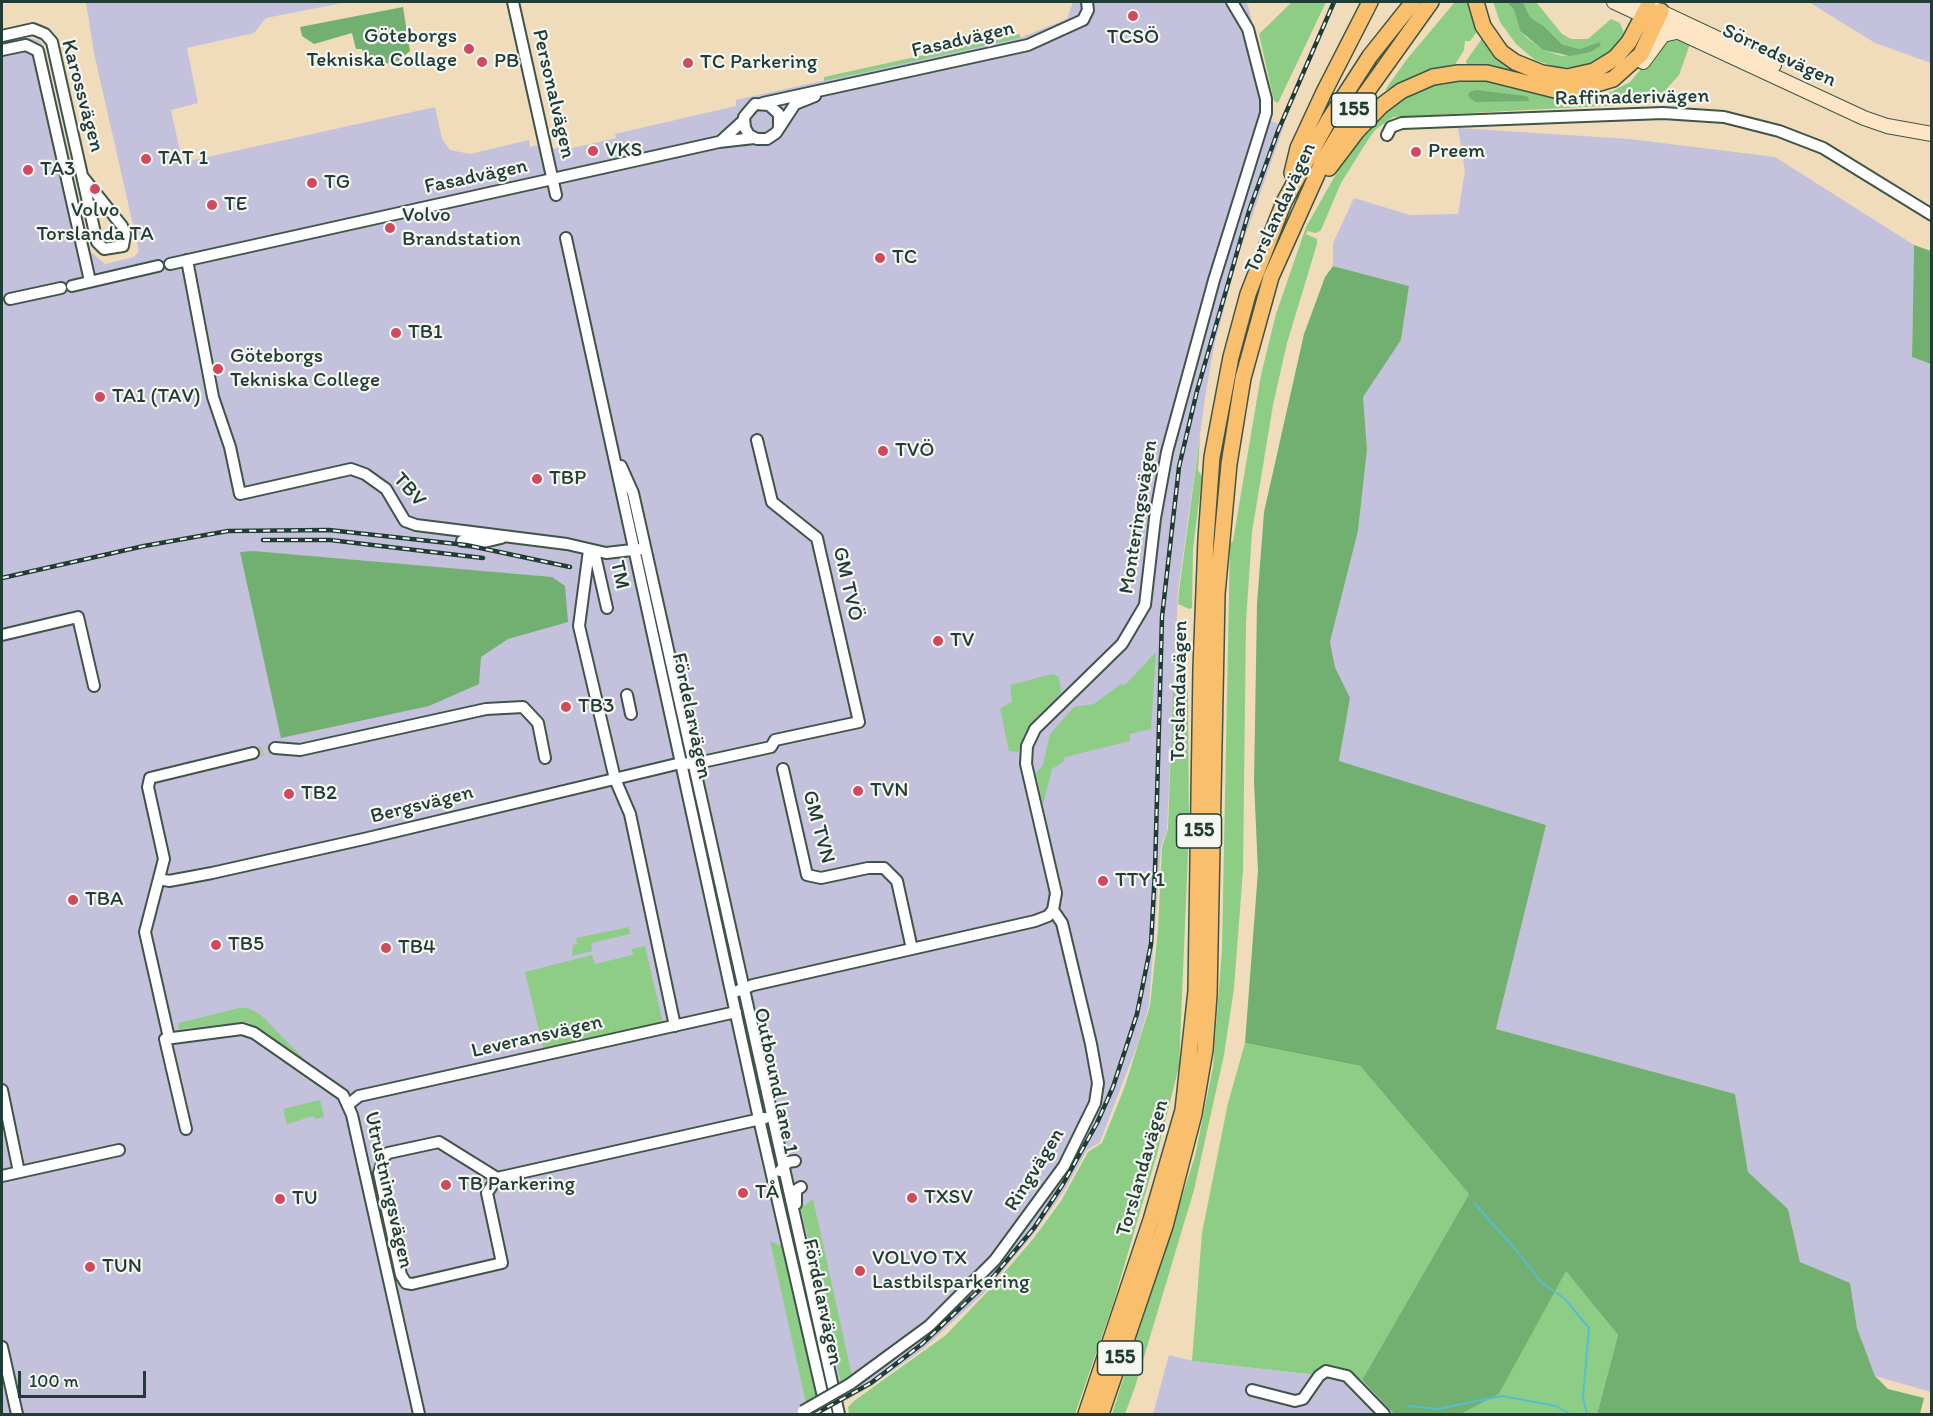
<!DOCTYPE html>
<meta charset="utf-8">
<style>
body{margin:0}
#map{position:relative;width:1933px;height:1416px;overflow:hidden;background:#f0dcbb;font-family:Itim,sans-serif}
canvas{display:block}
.frame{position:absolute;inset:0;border:3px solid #1f3d34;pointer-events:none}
.scale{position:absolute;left:18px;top:1371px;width:128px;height:27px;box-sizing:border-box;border:3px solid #1f3d34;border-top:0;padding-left:8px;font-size:18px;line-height:21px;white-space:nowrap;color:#1f3d34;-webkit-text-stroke:4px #f6f6f2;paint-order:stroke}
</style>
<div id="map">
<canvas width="1933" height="1416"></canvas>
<div class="frame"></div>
<div class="scale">100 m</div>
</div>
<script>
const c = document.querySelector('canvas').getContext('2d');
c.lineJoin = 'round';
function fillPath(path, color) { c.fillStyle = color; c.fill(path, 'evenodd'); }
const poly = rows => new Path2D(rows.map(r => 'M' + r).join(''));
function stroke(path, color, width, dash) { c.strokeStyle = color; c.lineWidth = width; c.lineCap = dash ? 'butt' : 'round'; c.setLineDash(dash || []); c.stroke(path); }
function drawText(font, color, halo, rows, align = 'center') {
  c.font = font + ' Itim,sans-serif'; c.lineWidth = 4.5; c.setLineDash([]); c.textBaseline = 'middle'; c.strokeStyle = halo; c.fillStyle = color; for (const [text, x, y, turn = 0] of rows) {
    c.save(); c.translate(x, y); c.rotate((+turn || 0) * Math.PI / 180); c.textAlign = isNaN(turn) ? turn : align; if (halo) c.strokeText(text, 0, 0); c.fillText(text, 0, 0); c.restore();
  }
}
fillPath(poly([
 [86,2,347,2,266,18,254,33,187,48,198,103,171,110,182,160,185,162,435,107,442,139,450,150,470,154,529,140,530,147,539,145,543,164,547,162,545,151,566,146,568,149,616,138,615,134,736,106,736,100,740,99,1022,37,1067,19,1073,2,1245,2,1248,5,1271,101,1271,121,1284,126,1239,253,1214,346,1206,392,1178,591,1167,830,1161,847,1149,1005,1138,1043,1100,1142,1087,1150,1064,1191,1032,1236,987,1290,922,1350,874,1384,823,1414,2,1414,2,44,30,38,40,41,44,46,91,252,105,264,134,257,139,251,94,53],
 [1809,2,1931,2,1931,63,1875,43],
 [1458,128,1630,139,1775,157,1914,245,1912,357,1932,364,1931,1392,1875,1376,1857,1328,1850,1284,1800,1262,1788,1209,1748,1172,1735,1094,1496,1029,1546,825,1339,762,1350,698,1335,667,1330,642,1358,531,1367,450,1362,397,1401,340,1409,286,1333,266,1333,243,1354,198,1410,215,1458,214,1465,171],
 [1169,1355,1193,1361,1362,1380,1394,1414,1153,1414]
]), '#c3c1db');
fillPath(poly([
 [1292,2,1326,2,1278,103,1274,101,1259,34],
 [1455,2,1470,2,1479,29,1470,41,1465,41,1464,50,1453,68,1385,90,1407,59],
 [1493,2,1507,2,1514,10,1520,31,1527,38,1543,50,1562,56,1591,52,1599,42,1580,49,1562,44,1545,27,1530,17,1523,2,1536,2,1562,34,1571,39,1588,39,1611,19,1620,23,1624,33,1617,46,1597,61,1579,67,1555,67,1535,60,1516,44,1500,22],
 [1020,34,1020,38,824,81,824,77],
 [1483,37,1518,70,1518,73,1467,68,1466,61],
 [1681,39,1690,44,1679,75,1662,94,1641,104,1393,117,1375,130,1364,146,1341,183,1321,230,1316,233,1307,231,1306,234,1317,239,1317,244,1287,343,1273,405,1252,532,1246,622,1243,870,1234,988,1224,1055,1194,1190,1135,1387,1125,1414,1112,1414,1195,1156,1213,1067,1222,949,1230,543,1233,541,1261,375,1276,314,1306,227,1344,160,1376,118,1410,93,1438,83,1443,85,1474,77,1555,99,1588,98,1605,95,1630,82,1664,42],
 [1200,436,1198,470,1202,477,1193,549,1192,608,1189,609,1178,604,1179,591],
 [1156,652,1151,729,1130,734,1130,741,1065,757,1063,762,1052,769,1043,805,1036,773,1043,765,1050,734,1074,707,1094,704,1121,684,1125,685],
 [1052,674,1059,677,1061,693,1025,732,1018,752,1009,751,1000,708,1012,702,1010,685],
 [1183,688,1188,689,1189,830,1179,1066,1157,1154,1113,1304,1075,1414,849,1414,848,1407,854,1401,946,1335,990,1289,1033,1239,1061,1201,1088,1152,1102,1143,1125,1086,1150,1006,1158,930,1162,847,1168,829,1173,692],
 [629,927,630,934,591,943,592,951,572,956,573,945,577,944,576,938],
 [645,946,663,1023,544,1051,525,972,592,955,595,964,633,955,632,949],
 [239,1008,248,1008,261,1015,307,1062,304,1064,248,1022,178,1029,179,1023],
 [1245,1043,1360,1066,1469,1194,1362,1380,1192,1361,1202,1233,1228,1103],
 [320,1100,324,1117,315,1119,313,1116,287,1124,283,1109],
 [813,1199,852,1376,841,1382,801,1208],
 [770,1241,784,1247,818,1397,806,1403],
 [1566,1270,1618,1335,1597,1414,1461,1414,1499,1394]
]), '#8dcd85');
fillPath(poly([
 [1507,2,1523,2,1530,17,1545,27,1562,44,1580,49,1599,42,1601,45,1591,52,1570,56,1543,50,1520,31,1514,10],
 [403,7,410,51,398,61,366,68,362,49,356,49,352,33,314,44,302,36,300,27],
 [1476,90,1525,96,1528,97,1529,101,1475,102,1468,96,1470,92],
 [1914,245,1931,251,1931,364,1912,357],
 [1333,266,1409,286,1401,340,1363,397,1367,450,1358,531,1330,642,1335,667,1350,698,1339,761,1546,825,1496,1029,1735,1094,1748,1172,1788,1209,1800,1262,1850,1283,1857,1328,1875,1376,1888,1389,1924,1398,1920,1414,1597,1414,1618,1335,1566,1271,1499,1394,1461,1414,1394,1414,1362,1380,1469,1194,1360,1066,1245,1043,1258,871,1254,782,1257,604,1264,512,1304,334,1325,277],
 [253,551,552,577,565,586,568,622,508,639,481,657,479,684,429,706,281,738,240,552]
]), '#72b072');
stroke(poly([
 [1475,1204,1516,1250,1541,1282,1565,1299,1589,1328,1583,1398,1587,1414],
 [1408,1406,1438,1409,1502,1396,1556,1406,1570,1414]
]), '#55bed1', 2);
stroke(poly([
 [253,753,275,748]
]), '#c6bca0', 10, [10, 5]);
const street = poly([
 [513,2,556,195],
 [2,36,33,29,45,34,52,42,97,242,104,249,123,246,125,234,122,226,83,177],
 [2,50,26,45,38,51,90,281],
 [763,103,1028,45,1083,20,1088,10,1087,2],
 [779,128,779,114,769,105,755,104,744,117,745,128,749,135,757,139,767,139,776,133,795,104,815,96],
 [1387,135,1391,127,1402,123,1663,113,1724,117,1779,131,1823,148,1932,215],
 [720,142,744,120],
 [566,238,759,1119,827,1414],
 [187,260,213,397,230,447,240,494,351,469,365,474,386,489,405,521,416,525,567,544,606,553,641,549],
 [170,264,719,142,754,138],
 [72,286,158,266],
 [10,299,61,288],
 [621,466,633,493,839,1414],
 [462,541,484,542,501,538],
 [589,550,579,626,615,779,630,814,675,1026],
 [594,551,607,608],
 [2,635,78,617,94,686],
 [627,695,631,714],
 [275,748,300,750,486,709,523,707,538,723,545,758],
 [783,769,807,875,821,878,868,868,884,868,897,881,912,949],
 [159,879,169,881,212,873,368,838,681,763,693,764,771,747,775,740,859,722,817,538,772,502,757,440],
 [732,993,753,985,1035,921,1048,916,1053,910,1056,893,1026,764,1027,746,1035,729,1122,644,1145,605,1155,518,1167,452,1214,280,1266,113,1266,99,1248,29,1232,2],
 [169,1038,145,932,164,859,148,787,150,778,253,753],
 [2,1090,19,1172],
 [349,1104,359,1096,736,1012],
 [186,1129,165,1039,242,1029,254,1033,343,1095,352,1115,419,1414],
 [780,1171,788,1162,795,1161],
 [2,1176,119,1150],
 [497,1178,439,1142,388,1153,384,1157,379,1173,401,1275,406,1283,412,1284,502,1263,487,1193,497,1178,765,1118],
 [796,1204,796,1190,801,1187],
 [2,1347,17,1414],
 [850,1384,929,1326,995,1260,1064,1166,1095,1103,1098,1083,1091,1044,1062,923,1053,910],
 [1252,1390,1295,1401,1303,1399,1319,1376,1326,1371,1347,1376,1384,1414]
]);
const secondary = poly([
 [1614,2,1864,118,1887,126,1932,134],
 [1640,2,1774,65],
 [1643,62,1663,35,1680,31]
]);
const primary = poly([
 [1476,2,1483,26,1501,52,1515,62,1542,73,1567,77,1594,71,1615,58,1629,42,1648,6],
 [1329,168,1357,131,1381,106,1401,91,1433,77,1458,73,1487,73,1555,90,1576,90,1613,79,1641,54,1661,11],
 [1292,173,1298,148,1324,92,1370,2],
 [1086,1414,1151,1220,1183,1110,1196,991,1201,668,1206,539,1212,457,1231,357,1248,294,1284,202,1328,121,1370,56,1413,2],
 [1101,1414,1165,1226,1194,1114,1205,1050,1209,995,1217,594,1229,464,1243,378,1271,277,1323,161,1356,107,1431,2]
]);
stroke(street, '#3e5548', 14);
stroke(secondary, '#3e5548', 16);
stroke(primary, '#3e5548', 18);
stroke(street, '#fff', 10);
stroke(secondary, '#fde5c5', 14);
stroke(primary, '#f9bf6d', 15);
const rail = poly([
 [263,540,330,540,483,558],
 [2,578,144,546,228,531,329,530,466,545,570,567],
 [815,1414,871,1383,922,1344,993,1277,1034,1228,1063,1184,1097,1123,1113,1087,1137,1014,1151,944,1155,870,1162,617,1179,467,1197,391,1249,211,1278,131,1334,2]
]);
stroke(rail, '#1f3d34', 4.5);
stroke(rail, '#f6f6f2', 2, [7]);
const streetBridge = poly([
 [803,1411,850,1384]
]);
stroke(streetBridge, '#3e5548', 14, []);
stroke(streetBridge, '#fff', 10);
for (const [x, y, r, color] of [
 [1133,16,6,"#d1495b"],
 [469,49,6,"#d1495b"],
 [482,62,6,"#d1495b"],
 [688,63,6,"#d1495b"],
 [593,151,6,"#d1495b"],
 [1416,152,6,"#d1495b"],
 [146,159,6,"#d1495b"],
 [28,170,6,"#d1495b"],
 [312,183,6,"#d1495b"],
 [95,189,6,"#d1495b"],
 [212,205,6,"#d1495b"],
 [390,228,6,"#d1495b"],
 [880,258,6,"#d1495b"],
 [396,333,6,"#d1495b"],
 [218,369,6,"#d1495b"],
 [100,397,6,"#d1495b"],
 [883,451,6,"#d1495b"],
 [537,479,6,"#d1495b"],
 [938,641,6,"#d1495b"],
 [566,707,6,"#d1495b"],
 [858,791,6,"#d1495b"],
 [289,794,6,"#d1495b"],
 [1103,881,6,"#d1495b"],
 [73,900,6,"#d1495b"],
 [216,945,6,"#d1495b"],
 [386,948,6,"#d1495b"],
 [446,1185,6,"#d1495b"],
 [743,1193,6,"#d1495b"],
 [912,1198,6,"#d1495b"],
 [280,1199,6,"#d1495b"],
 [90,1267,6,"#d1495b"],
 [860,1271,6,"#d1495b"]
]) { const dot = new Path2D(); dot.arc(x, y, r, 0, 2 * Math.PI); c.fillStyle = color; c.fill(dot); stroke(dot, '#f6f6f2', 2); }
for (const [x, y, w] of [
 [1354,110,45],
 [1199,831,45],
 [1120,1358,45]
]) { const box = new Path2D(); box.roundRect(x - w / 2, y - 17, w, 34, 4.5); c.fillStyle = '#f6f6f2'; c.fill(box); stroke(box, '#1f3d34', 1.5); }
drawText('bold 20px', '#1f3d34', null, [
 ["155",1354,110],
 ["155",1199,831],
 ["155",1120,1358]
]);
drawText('21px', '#1f3d34', '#f6f6f2', [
 ["Göteborgs",457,37,"right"],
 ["Tekniska Collage",457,61,"right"],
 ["TCSÖ",1133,38,"center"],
 ["PB",494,62],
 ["TC Parkering",700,63],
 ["VKS",605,151],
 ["Preem",1428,152],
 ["TAT 1",158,159],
 ["TA3",40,170],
 ["TG",324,183],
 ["TE",224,205],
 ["Volvo",95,211,"center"],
 ["Torslanda TA",95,235,"center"],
 ["Volvo",402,216],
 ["Brandstation",402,240],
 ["TC",892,258],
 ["TB1",408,333],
 ["Göteborgs",230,357],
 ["Tekniska College",230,381],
 ["TA1 (TAV)",112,397],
 ["TVÖ",895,451],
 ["TBP",549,479],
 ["TV",950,641],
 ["TB3",578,707],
 ["TVN",870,791],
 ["TB2",301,794],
 ["TTY 1",1115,881],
 ["TBA",85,900],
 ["TB5",228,945],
 ["TB4",398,948],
 ["TB Parkering",458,1185],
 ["TÅ",755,1193],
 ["TXSV",924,1198],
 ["TU",292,1199],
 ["VOLVO TX",872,1259],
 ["Lastbilsparkering",872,1283],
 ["TUN",102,1267]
], 'left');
drawText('21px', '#1f3d34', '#f6f6f2', [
 ["Fasadvägen",963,40,-13],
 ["Sörredsvägen",1779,56,25],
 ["Personalvägen",553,94,77],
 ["Karossvägen",82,96,75],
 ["Raffinaderivägen",1632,98,-1],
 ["Fasadvägen",476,177,-12],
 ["Torslandavägen",1281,208,-65],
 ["TBV",409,490,48],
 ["Monteringsvägen",1139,517,-81],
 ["TM",619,575,77],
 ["GM TVÖ",847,584,77],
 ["Torslandavägen",1180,691,-89],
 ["Fördelarvägen",691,716,78],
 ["Bergsvägen",422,805,-14],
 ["GM TVN",818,827,75],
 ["Leveransvägen",537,1037,-13],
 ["Outbound lane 1",775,1081,78],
 ["Torslandavägen",1143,1168,-74],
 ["Ringvägen",1035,1170,-58],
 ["Utrustningsvägen",388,1190,77],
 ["Fördelarvägen",822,1302,78]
]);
</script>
